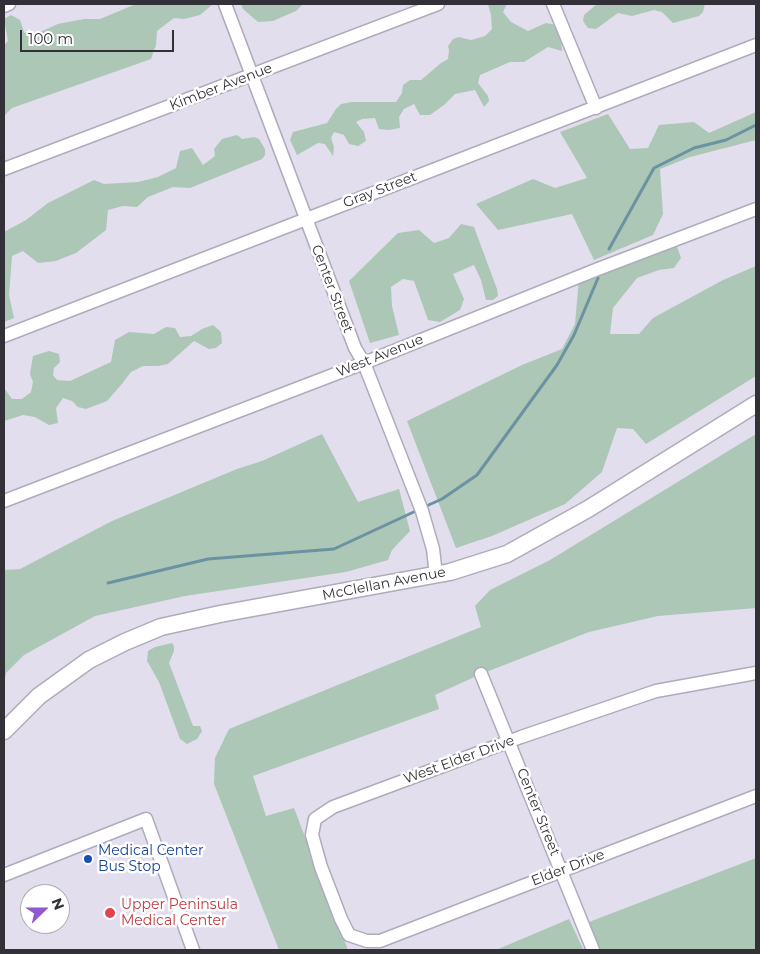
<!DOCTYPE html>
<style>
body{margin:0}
#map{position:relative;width:760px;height:954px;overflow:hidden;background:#e2deee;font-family:Montserrat,sans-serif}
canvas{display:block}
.frame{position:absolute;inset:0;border:5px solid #333137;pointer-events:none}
.north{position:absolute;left:20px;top:884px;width:50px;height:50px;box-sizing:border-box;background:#fff;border:1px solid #adadaf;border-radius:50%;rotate:68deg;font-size:14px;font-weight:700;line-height:20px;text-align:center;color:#333137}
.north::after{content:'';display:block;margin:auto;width:18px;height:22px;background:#9059d0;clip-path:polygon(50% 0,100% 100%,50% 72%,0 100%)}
.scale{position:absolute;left:20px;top:30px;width:154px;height:22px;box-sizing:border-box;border:2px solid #333137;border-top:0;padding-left:6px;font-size:15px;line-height:18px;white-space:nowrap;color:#333137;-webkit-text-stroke:4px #fff;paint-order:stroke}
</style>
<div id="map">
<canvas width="760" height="954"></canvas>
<div class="frame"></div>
<div class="north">N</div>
<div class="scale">100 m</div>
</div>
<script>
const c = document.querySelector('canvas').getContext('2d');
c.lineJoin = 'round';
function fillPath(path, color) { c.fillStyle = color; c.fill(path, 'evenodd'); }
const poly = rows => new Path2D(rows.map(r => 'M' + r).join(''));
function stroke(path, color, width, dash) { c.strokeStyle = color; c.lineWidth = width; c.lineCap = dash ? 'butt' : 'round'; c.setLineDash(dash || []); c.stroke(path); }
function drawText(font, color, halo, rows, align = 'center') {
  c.font = font + ' Montserrat,sans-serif'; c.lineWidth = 5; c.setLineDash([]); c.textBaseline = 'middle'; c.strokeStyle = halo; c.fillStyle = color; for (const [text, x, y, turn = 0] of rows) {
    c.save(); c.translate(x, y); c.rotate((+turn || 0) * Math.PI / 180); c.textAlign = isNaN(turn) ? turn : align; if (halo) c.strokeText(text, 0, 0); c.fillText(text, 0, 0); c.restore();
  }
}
fillPath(poly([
 [136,4,213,4,200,15,184,19,174,18,157,31,156,45,151,59,12,108,4,116,4,45,8,41,4,19,11,15,20,20,24,32,29,37,58,24,84,19,100,19],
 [241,4,303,4,296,11,273,21,258,22,243,9],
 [488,4,507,4,503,12,511,22,528,31,546,23,556,25,561,39,562,51,548,47,524,62,510,62,480,75,478,83,488,96,489,101,484,107,475,90,455,94,444,105,430,115,420,115,414,104,404,109,399,117,400,128,388,130,379,129,375,118,362,119,356,122,364,132,366,141,358,146,349,144,344,135,334,132,331,138,334,147,333,156,325,144,318,143,297,155,290,140,293,132,327,123,336,109,341,104,352,102,396,102,402,93,403,85,410,80,421,80,441,63,448,59,449,50,448,46,453,39,459,37,471,40,485,36,492,29,491,15],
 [597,4,705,4,703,12,699,16,673,23,662,12,654,10,632,16,618,13,596,29,588,28,583,21,584,15],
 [756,112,756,140,690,157,660,169,663,214,653,235,594,260,572,214,498,230,476,204,533,179,555,188,587,178,560,132,608,114,630,149,648,148,659,125,694,122,709,133],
 [237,135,242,139,254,137,259,139,265,149,265,155,262,159,190,188,173,187,148,197,137,207,123,206,108,210,106,230,76,253,56,261,38,263,23,251,12,256,9,295,14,318,4,322,4,232,26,220,48,203,94,180,104,184,138,182,158,177,176,168,180,151,192,148,203,165,215,156,214,149,222,139],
 [461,224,474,227,497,289,498,296,493,300,486,300,481,280,474,265,453,274,464,299,460,310,440,322,428,320,414,281,403,279,391,287,392,306,399,335,370,343,349,281,398,233,419,230,434,243,449,238],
 [676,244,681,258,674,268,659,270,637,278,613,308,610,334,639,334,653,318,723,280,756,266,756,376,646,444,633,429,617,428,602,472,565,504,492,536,456,548,407,421,522,365,562,349,575,324,579,279],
 [213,325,221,332,222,343,216,348,209,349,194,341,168,364,158,366,143,366,131,372,121,385,107,401,86,409,78,407,72,401,63,398,56,408,58,423,49,425,35,417,23,415,4,421,4,388,12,399,22,399,31,392,33,382,30,374,33,356,49,351,59,354,60,362,54,368,53,375,57,380,70,381,111,362,115,340,129,332,154,334,166,327,175,328,180,337,191,336,202,329],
 [322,434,358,502,399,489,410,531,392,550,388,560,346,572,185,596,95,616,24,655,6,673,4,684,4,570,20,569,112,521,237,469,262,461],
 [756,434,756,608,658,616,589,632,481,674,435,695,439,709,253,776,266,816,294,808,348,950,279,950,214,784,215,758,229,729,481,627,475,606,490,590,550,560],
 [172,643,174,646,174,651,169,663,193,726,200,726,202,731,197,739,187,744,180,739,159,682,147,661,148,651,155,647],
 [756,858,756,950,599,950,589,922],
 [569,919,583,949,496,950]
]), '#acc7b5');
stroke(poly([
 [609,249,654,168,694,148,726,140,756,125],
 [424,507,442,499,477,475,557,365,574,335,598,278],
 [108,583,208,559,334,549,418,510]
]), '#6a92a2', 3);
const minor = poly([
 [225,4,355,348,364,363,422,511,433,549,436,575],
 [553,4,596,108],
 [4,6,9,4],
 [4,169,438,4],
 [4,336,756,45],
 [4,501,364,363,598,269,756,209],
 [756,673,656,691,521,737,333,807,315,819,312,835,321,867,341,919,349,935,367,941,380,941,756,796],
 [481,674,593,950],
 [4,875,146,819,193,950]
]);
const major = poly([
 [4,731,39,696,89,660,125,642,161,627,220,614,450,572,507,554,588,509,756,404]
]);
stroke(minor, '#afabba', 15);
stroke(major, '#afabba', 19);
stroke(minor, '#fff', 12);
stroke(major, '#fff', 16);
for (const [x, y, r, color] of [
 [88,859,5,"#1a4fb4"],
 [110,913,6,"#e0444e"]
]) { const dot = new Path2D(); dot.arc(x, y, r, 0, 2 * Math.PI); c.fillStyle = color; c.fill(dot); stroke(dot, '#fff', 2); }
drawText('14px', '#333137', '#fff', [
 ["Kimber Avenue",221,87,-21],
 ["Gray Street",380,190,-21],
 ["Center Street",332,289,69],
 ["West Avenue",380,356,-22],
 ["McClellan Avenue",384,584,-11],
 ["West Elder Drive",459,760,-20],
 ["Center Street",538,812,68],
 ["Elder Drive",568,868,-21]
]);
drawText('14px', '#164399', '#fff', [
 ["Medical Center",98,851],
 ["Bus Stop",98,867]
], 'left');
drawText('14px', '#be3a42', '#fff', [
 ["Upper Peninsula",121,905],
 ["Medical Center",121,921]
], 'left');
</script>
